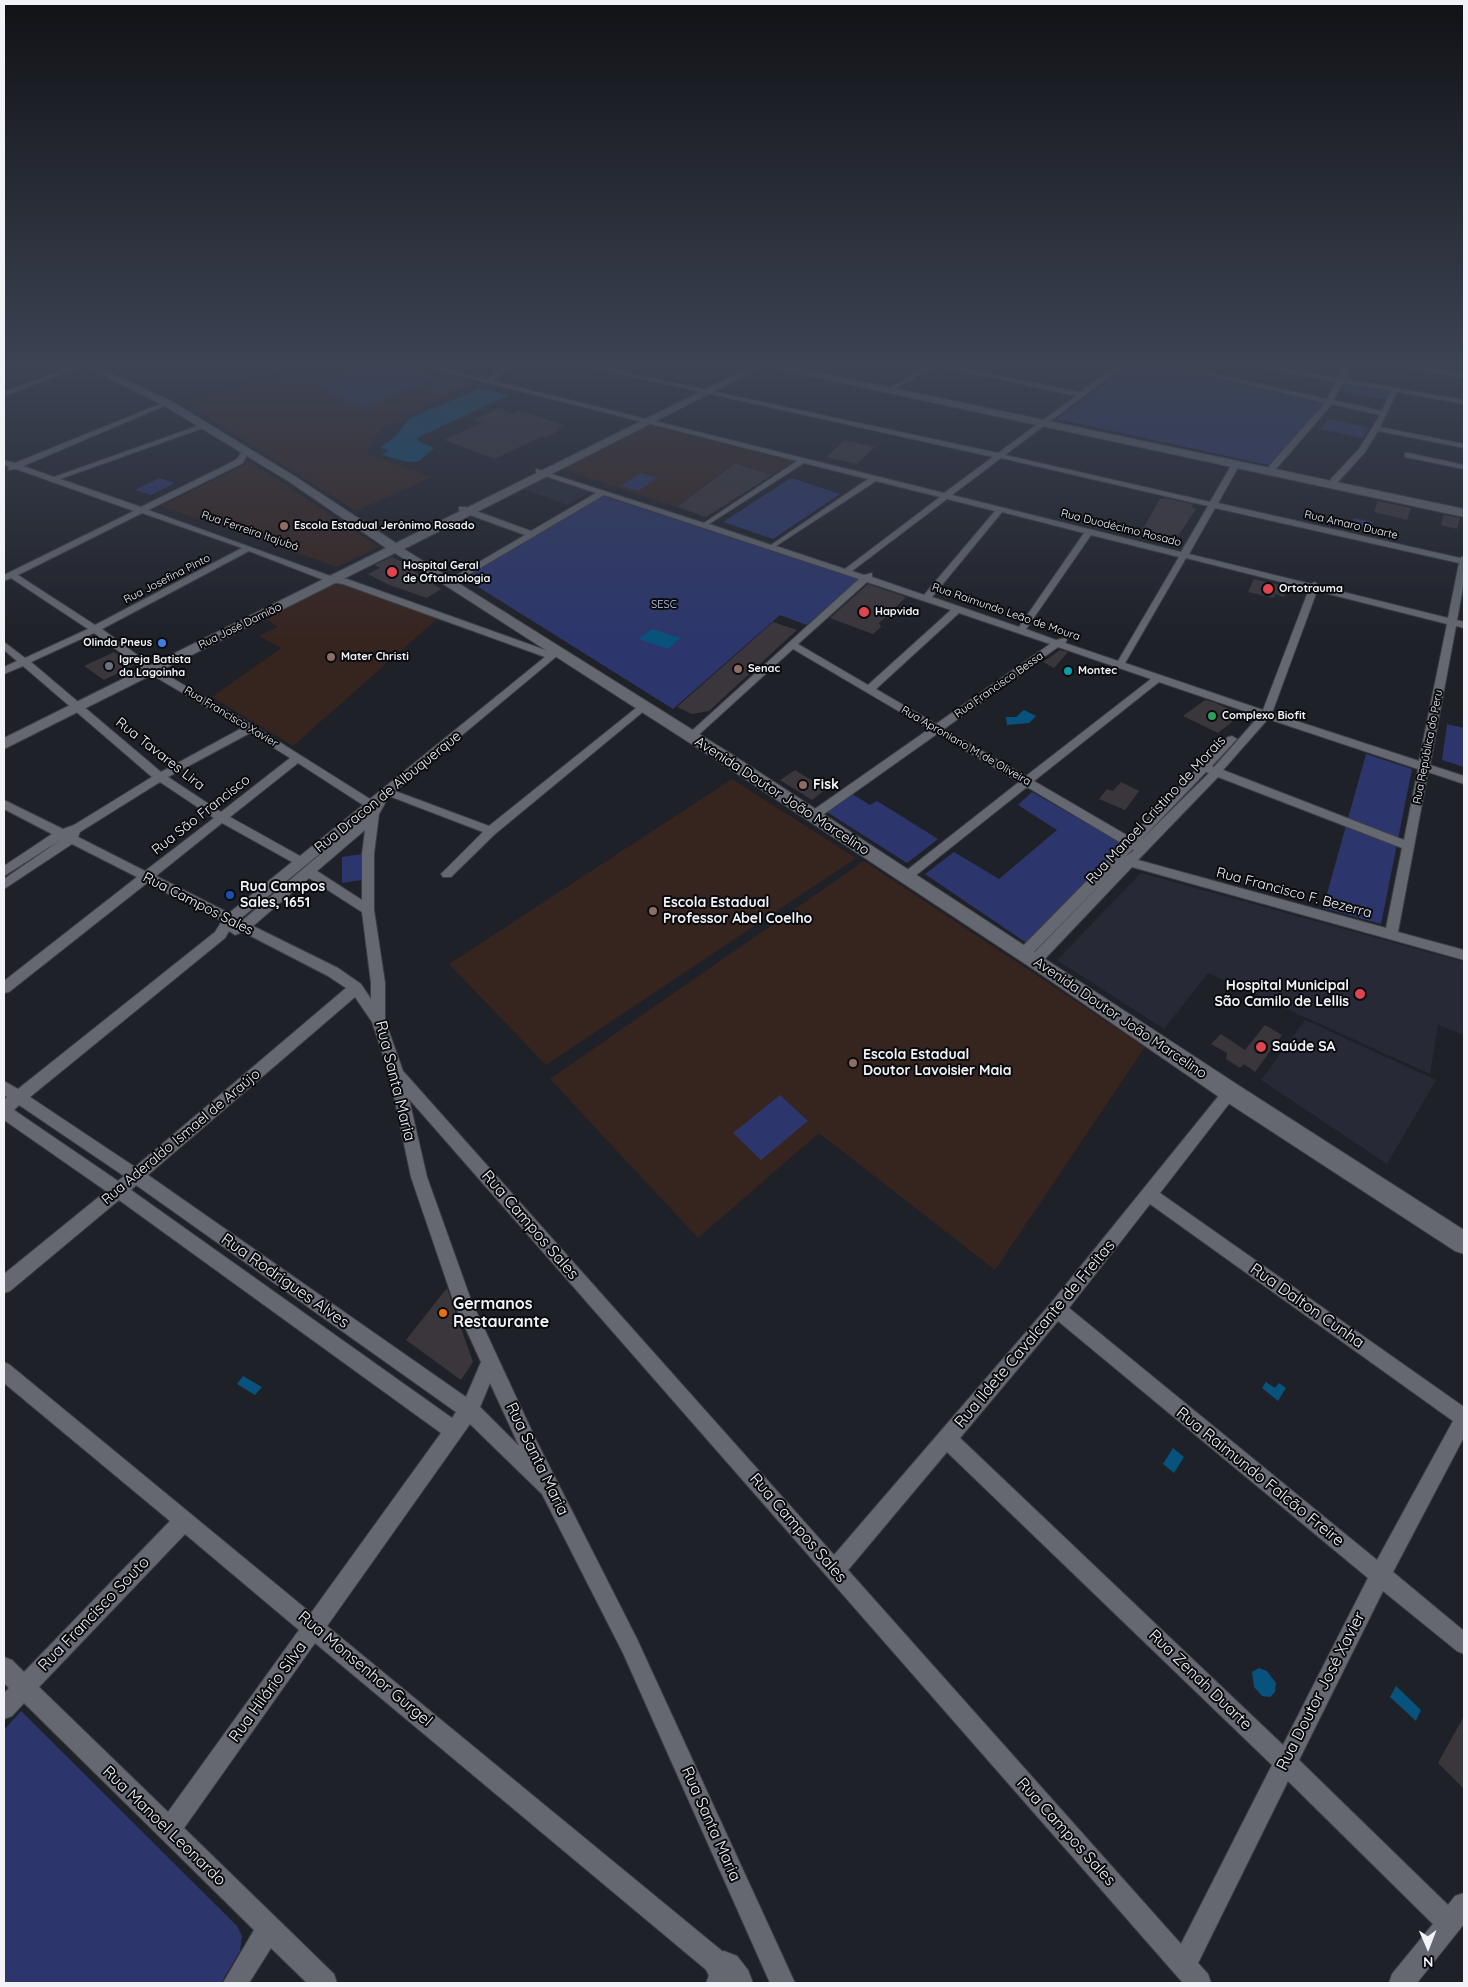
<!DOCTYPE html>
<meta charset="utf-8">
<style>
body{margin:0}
#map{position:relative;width:1468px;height:1987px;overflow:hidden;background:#1f2128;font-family:Quicksand,sans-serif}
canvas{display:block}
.frame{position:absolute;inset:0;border:5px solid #f1f3f8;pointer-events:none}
.north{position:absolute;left:1403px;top:1922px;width:50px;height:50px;-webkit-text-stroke:4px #0a0b0e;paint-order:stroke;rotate:179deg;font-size:14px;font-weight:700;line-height:20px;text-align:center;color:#f1f3f8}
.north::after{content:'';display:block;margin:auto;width:18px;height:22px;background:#f1f3f8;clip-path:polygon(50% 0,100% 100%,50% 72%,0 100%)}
</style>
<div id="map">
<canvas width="1468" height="1987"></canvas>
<div class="frame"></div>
<div class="north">N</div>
</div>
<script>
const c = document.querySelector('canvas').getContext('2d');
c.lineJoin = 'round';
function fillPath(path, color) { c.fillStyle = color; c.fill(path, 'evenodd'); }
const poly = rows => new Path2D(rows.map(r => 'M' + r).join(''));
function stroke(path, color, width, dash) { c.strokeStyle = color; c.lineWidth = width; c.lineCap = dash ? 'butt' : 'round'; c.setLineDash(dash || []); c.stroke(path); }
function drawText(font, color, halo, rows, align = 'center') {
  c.font = font + ' Quicksand,sans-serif'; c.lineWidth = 4; c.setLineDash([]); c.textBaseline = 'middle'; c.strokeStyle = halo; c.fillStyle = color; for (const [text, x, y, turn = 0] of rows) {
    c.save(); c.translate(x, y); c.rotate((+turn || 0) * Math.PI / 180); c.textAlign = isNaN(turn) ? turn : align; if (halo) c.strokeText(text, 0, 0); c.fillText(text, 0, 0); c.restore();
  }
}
fillPath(poly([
 [547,476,592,491,567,505,523,489],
 [1141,873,1464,962,1464,1035,1438,1025,1430,1074,1208,973,1164,1029,1057,960],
 [1305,1020,1436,1080,1387,1164,1261,1080]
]), '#272a36');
fillPath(poly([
 [301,366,408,366,473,382,384,426,365,453,432,477,356,511,183,402,256,381,262,383],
 [649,425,793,462,772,475,735,462,677,507,562,469],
 [250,462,379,547,337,567,161,506],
 [337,583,438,618,293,746,212,697,281,648,259,636,278,627,266,619],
 [732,779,856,858,546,1065,449,964],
 [864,861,1145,1047,995,1270,819,1133,698,1238,550,1079]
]), '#36241e');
fillPath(poly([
 [365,366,393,366,434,378,367,407,358,406,318,387],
 [1128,366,1166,366,1327,403,1268,465,1057,419],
 [1347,383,1390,391,1387,400,1343,392],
 [1328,419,1369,428,1362,438,1320,429],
 [641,473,657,478,638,491,621,486],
 [159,478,175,483,151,495,135,490],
 [791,478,840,494,773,539,723,522],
 [603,496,860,580,807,625,780,615,673,709,464,578],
 [1354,518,1373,522,1368,533,1350,529],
 [1447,724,1464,728,1464,767,1442,760],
 [1366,754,1412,769,1381,924,1323,908],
 [1032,792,1127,846,1028,944,925,874,954,852,999,879,1057,830,1018,805],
 [852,794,870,805,877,801,938,839,907,863,827,812],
 [362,854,361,880,342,883,342,857],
 [780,1095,808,1121,761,1160,733,1133],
 [21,1711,237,1926,242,1936,240,1951,221,1983,4,1983,4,1730]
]), '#2c366c');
fillPath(poly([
 [480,388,509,395,417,438,418,441,434,448,419,461,408,462,382,455,389,450,380,448,395,437,409,419],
 [652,629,680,638,668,649,639,639],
 [1024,710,1036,716,1029,723,1007,725,1006,717,1016,717],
 [243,1376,262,1387,255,1395,237,1384],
 [1266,1382,1275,1388,1279,1383,1286,1388,1278,1401,1262,1388],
 [1173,1448,1184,1457,1174,1473,1163,1464],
 [1259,1668,1267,1671,1276,1683,1275,1692,1270,1697,1262,1696,1254,1687,1252,1672],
 [1396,1686,1421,1710,1416,1721,1390,1697]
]), '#07537e');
fillPath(poly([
 [446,376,473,382,441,395,422,389],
 [499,408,513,413,520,410,564,425,557,429,560,430,545,438,542,436,495,459,444,440,483,422,475,419],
 [845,440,875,447,857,464,826,457],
 [735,463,772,475,706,517,677,507],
 [1165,498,1193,504,1191,507,1196,509,1178,536,1168,535,1166,539,1141,532,1160,499],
 [1378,501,1411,508,1407,520,1374,512],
 [1444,515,1460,518,1457,529,1441,525],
 [392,557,417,569,414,571,441,589,427,598,387,584,368,574,380,568,374,565],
 [1254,579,1288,587,1284,597,1275,594,1274,598,1248,592],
 [868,584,906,597,879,623,881,627,873,634,830,618],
 [773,622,797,630,709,711,692,714,677,707],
 [1060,650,1068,652,1054,668,1043,662],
 [114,652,134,665,104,680,84,666],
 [1205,700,1216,703,1241,715,1218,733,1183,716],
 [795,770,826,789,812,800,780,780],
 [1121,782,1139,791,1125,810,1099,799,1107,789,1113,791],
 [1265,1025,1282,1035,1255,1072,1244,1064,1240,1068,1226,1059,1227,1053,1211,1044,1221,1034,1245,1050],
 [447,1288,473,1362,461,1380,406,1340],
 [1464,1716,1464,1789,1438,1763]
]), '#3b363c');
const street = poly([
 [74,366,82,366,4,396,4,392,74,366],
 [421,366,430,366,487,380,505,366,512,366,493,381,944,493,993,457,585,366,595,366,998,453,1076,396,939,366,950,366,1080,392,1117,366,1124,366,1005,455,1210,502,1232,464,1236,462,1240,464,1218,503,1460,558,1464,556,1464,581,1457,620,1464,622,1464,628,1456,626,1430,765,1464,776,1464,784,1428,772,1398,932,1464,950,1464,960,1132,867,1039,965,1029,965,1027,961,1029,957,1120,864,1029,958,1019,958,1017,954,1019,950,1123,844,1027,787,910,880,902,880,900,877,902,874,1019,782,937,734,817,819,809,819,809,813,929,729,793,649,694,739,690,740,685,737,859,579,604,495,453,584,445,582,525,535,459,511,459,507,465,507,531,531,596,493,536,473,536,469,704,523,797,461,421,366],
 [1001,458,1208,506,1181,552,952,495,1001,458],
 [804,463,868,479,771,545,709,524,804,463],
 [876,481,940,497,845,569,776,546,876,481],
 [947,499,995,511,924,595,872,577,872,573,864,575,852,571,947,499],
 [1215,508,1459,563,1448,618,1319,586,1315,582,1311,584,1189,554,1215,508],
 [1002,512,1084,533,1019,627,932,597,1002,512],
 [1091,535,1179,557,1118,661,1065,643,1067,640,1065,638,1056,640,1026,629,1091,535],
 [1186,558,1309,589,1263,710,1125,663,1186,558],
 [867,582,951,610,868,685,798,644,867,582],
 [1317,591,1447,624,1419,761,1272,713,1317,591],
 [959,613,1050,644,936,724,876,689,959,613],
 [1058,647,1151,679,1026,776,944,729,1058,647],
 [1159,682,1259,716,1214,767,1212,766,1237,739,1232,736,1228,737,1130,837,1034,781,1159,682],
 [1268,719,1418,769,1404,840,1223,770,1268,719],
 [1206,772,1209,773,1139,842,1206,772],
 [1218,777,1402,848,1386,928,1138,860,1218,777],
 [1133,849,1134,850,1125,857,1133,849],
 [928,366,935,366,896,388,891,387,928,366],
 [1170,366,1180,366,1327,399,1336,382,1256,366,1268,366,1338,378,1345,366,1351,366,1345,379,1464,400,1464,404,1397,392,1380,427,1464,444,1464,448,1378,431,1365,452,1337,483,1331,483,1331,479,1359,449,1380,415,1332,404,1275,470,1269,470,1269,466,1325,403,1170,366],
 [1343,383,1391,391,1382,411,1333,400,1343,383],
 [1398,366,1411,366,1464,374,1464,378,1398,366],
 [165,402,171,403,23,466,54,477,206,423,206,427,60,479,141,507,230,463,237,459,243,450,249,450,243,463,148,510,333,577,347,579,551,652,558,648,563,651,395,791,489,826,641,704,649,704,650,706,495,834,451,877,443,877,441,874,483,832,389,796,379,814,374,854,374,910,385,983,385,1020,403,1071,834,1555,1051,1303,1225,1088,1230,1086,1235,1088,1237,1092,1235,1096,1160,1193,1464,1407,1464,1437,1393,1572,1464,1631,1464,1654,1457,1651,1383,1591,1299,1760,1448,1905,1455,1896,1464,1893,1464,1924,1417,1983,1389,1983,1392,1974,1433,1924,1288,1781,1198,1963,1208,1974,1211,1983,1183,1983,409,1099,427,1177,471,1300,536,1440,637,1639,795,1983,770,1983,623,1653,542,1494,470,1424,327,1626,733,1960,736,1969,730,1983,706,1983,710,1973,315,1643,184,1828,334,1974,337,1983,307,1983,271,1948,249,1983,223,1983,254,1930,24,1703,12,1716,4,1719,4,1693,9,1688,4,1683,4,1657,12,1660,24,1672,170,1521,4,1383,4,1362,10,1365,311,1613,441,1433,119,1200,10,1291,4,1293,4,1274,106,1191,4,1120,4,1100,7,1097,4,1095,4,1081,18,1089,215,932,222,921,147,883,9,992,4,993,4,981,137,877,72,844,4,889,4,879,62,839,4,876,4,866,52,834,4,809,4,800,63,829,74,825,152,777,23,666,4,674,4,667,17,661,4,650,4,642,25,658,88,629,11,578,4,581,4,575,134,511,16,469,8,470,9,466,4,465,4,460,15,463,165,402],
 [142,513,242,548,95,625,18,575,142,513],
 [249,551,329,582,343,584,545,657,370,799,254,726,155,668,102,629,249,551],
 [94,633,147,672,242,728,161,772,31,662,94,633],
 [250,733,290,758,221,812,168,777,250,733],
 [298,763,363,805,300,856,230,817,298,763],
 [160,782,214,818,145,871,78,837,80,832,160,782],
 [365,816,243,920,240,919,306,865,365,816],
 [222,823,292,862,229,913,156,876,222,823],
 [365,830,362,854,362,900,317,871,365,830],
 [309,878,362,912,371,983,371,999,361,984,338,968,253,926,309,878],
 [229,931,235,935,243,932,328,976,346,988,135,1167,30,1097,225,938,229,931],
 [355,997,372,1022,389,1073,411,1177,454,1303,481,1362,466,1397,148,1175,355,997],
 [19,1105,124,1176,118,1181,14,1110,19,1105],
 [136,1185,456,1412,452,1418,131,1190,136,1185],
 [1150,1204,1453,1421,1377,1560,1069,1308,1150,1204],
 [1058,1321,1368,1578,1283,1745,960,1438,1058,1321],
 [490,1383,519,1446,480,1407,490,1383],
 [947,1452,1272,1765,1181,1944,848,1570,947,1452],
 [185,1534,299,1630,168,1812,39,1687,185,1534],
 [1408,453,1464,465,1464,469,1405,457,1405,453,1408,453]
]);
const secondary = poly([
 [84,366,96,366,171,401,296,477,396,543,752,366,764,366,404,549,736,757,1238,1085,1464,1230,1464,1254,1455,1251,1222,1099,1042,975,724,765,395,553,4,749,4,738,386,548,288,481,163,405,84,366],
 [772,366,789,366,1464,509,1464,517,777,369,772,366],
 [724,1951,737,1956,748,1970,753,1983,712,1983,706,1969,711,1956,724,1951]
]);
stroke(street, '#3c3e44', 2);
stroke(secondary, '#3c3e44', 2);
fillPath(street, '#656870');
fillPath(secondary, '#656870');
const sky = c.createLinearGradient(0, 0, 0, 644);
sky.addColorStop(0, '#111216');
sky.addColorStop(0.57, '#3c4353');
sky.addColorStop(1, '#3c435300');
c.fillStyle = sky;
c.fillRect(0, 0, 1468, 644);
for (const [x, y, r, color] of [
 [284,526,5,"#8d6e63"],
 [392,572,6,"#e0444e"],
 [1268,589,6,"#e0444e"],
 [864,612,6,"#e0444e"],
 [162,643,5,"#3f7fe0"],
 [331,657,5,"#8d6e63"],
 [109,666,5,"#6b7280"],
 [738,669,5,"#8d6e63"],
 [1068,671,5,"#0f9aa8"],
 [1212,716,5,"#2e9e5b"],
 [803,785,5,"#8d6e63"],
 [230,895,5,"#1a4fb4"],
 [653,911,5,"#8d6e63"],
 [1360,994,6,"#e0444e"],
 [1261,1047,6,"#e0444e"],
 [853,1063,5,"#8d6e63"],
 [443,1313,5,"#e8710a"]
]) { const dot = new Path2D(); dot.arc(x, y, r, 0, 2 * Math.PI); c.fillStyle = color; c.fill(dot); stroke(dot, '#0a0b0e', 2); }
drawText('11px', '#f1f3f8', '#0a0b0e', [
 ["Rua Amaro Duarte",1351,525,13],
 ["Rua Duodécimo Rosado",1121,528,14],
 ["Rua Ferreira Itajubá",250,531,19],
 ["Rua Josefina Pinto",167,579,-27],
 ["Rua Raimundo Leão de Moura",1006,612,19],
 ["Rua José Damião",240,626,-26],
 ["Rua Francisco Bessa",999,685,-35],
 ["Rua Francisco Xavier",231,717,31],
 ["Rua Aproniano M. de Oliveira",966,746,30],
 ["Rua República do Peru",1428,747,-79]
]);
drawText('bold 11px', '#f1f3f8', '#0a0b0e', [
 ["Escola Estadual Jerônimo Rosado",294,526],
 ["Hospital Geral",403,566],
 ["de Oftalmologia",403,579],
 ["Ortotrauma",1279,589],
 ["Hapvida",875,612],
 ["Olinda Pneus",152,643,"right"],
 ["Mater Christi",341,657],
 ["Igreja Batista",119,660],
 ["da Lagoinha",119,673],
 ["Senac",748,669],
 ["Montec",1078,671],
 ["Complexo Biofit",1222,716]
], 'left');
drawText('11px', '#c4cef2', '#0a0b0e', [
 ["SESC",664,605]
]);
drawText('14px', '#f1f3f8', '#0a0b0e', [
 ["Rua Tavares Lira",160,754,38],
 ["Rua Dracon de Albuquerque",388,792,-39],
 ["Avenida Doutor João Marcelino",782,796,33],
 ["Rua Manoel Cristino de Morais",1156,810,-47],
 ["Rua São Francisco",201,815,-38],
 ["Rua Francisco F. Bezerra",1294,893,15],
 ["Rua Campos Sales",198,904,27],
 ["Avenida Doutor João Marcelino",1120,1018,34],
 ["Rua Aderaldo Ismael de Araújo",181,1137,-40]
]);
drawText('bold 14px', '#f1f3f8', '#0a0b0e', [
 ["Fisk",813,785],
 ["Rua Campos",240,887],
 ["Sales, 1651",240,903],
 ["Escola Estadual",663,903],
 ["Professor Abel Coelho",663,919],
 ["Hospital Municipal",1349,986,"right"],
 ["São Camilo de Lellis",1349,1002,"right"],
 ["Saúde SA",1272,1047],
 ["Escola Estadual",863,1055],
 ["Doutor Lavoisier Maia",863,1071]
], 'left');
drawText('16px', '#f1f3f8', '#0a0b0e', [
 ["Rua Santa Maria",395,1081,76],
 ["Rua Campos Sales",530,1225,49],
 ["Rua Rodrigues Alves",285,1281,35],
 ["Rua Dalton Cunha",1307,1306,35],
 ["Rua Ildete Cavalcante de Freitas",1035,1334,-50],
 ["Rua Santa Maria",537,1459,64],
 ["Rua Raimundo Falcão Freire",1260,1477,39],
 ["Rua Campos Sales",798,1528,49],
 ["Rua Francisco Souto",94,1614,-46],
 ["Rua Monsenhor Gurgel",365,1669,40],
 ["Rua Zenah Duarte",1200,1680,44],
 ["Rua Doutor José Xavier",1321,1691,-63],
 ["Rua Hilário Silva",268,1692,-54],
 ["Rua Santa Maria",711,1824,66],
 ["Rua Manoel Leonardo",164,1826,44],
 ["Rua Campos Sales",1066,1832,48]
]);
drawText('bold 16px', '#f1f3f8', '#0a0b0e', [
 ["Germanos",453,1304],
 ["Restaurante",453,1322]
], 'left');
</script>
